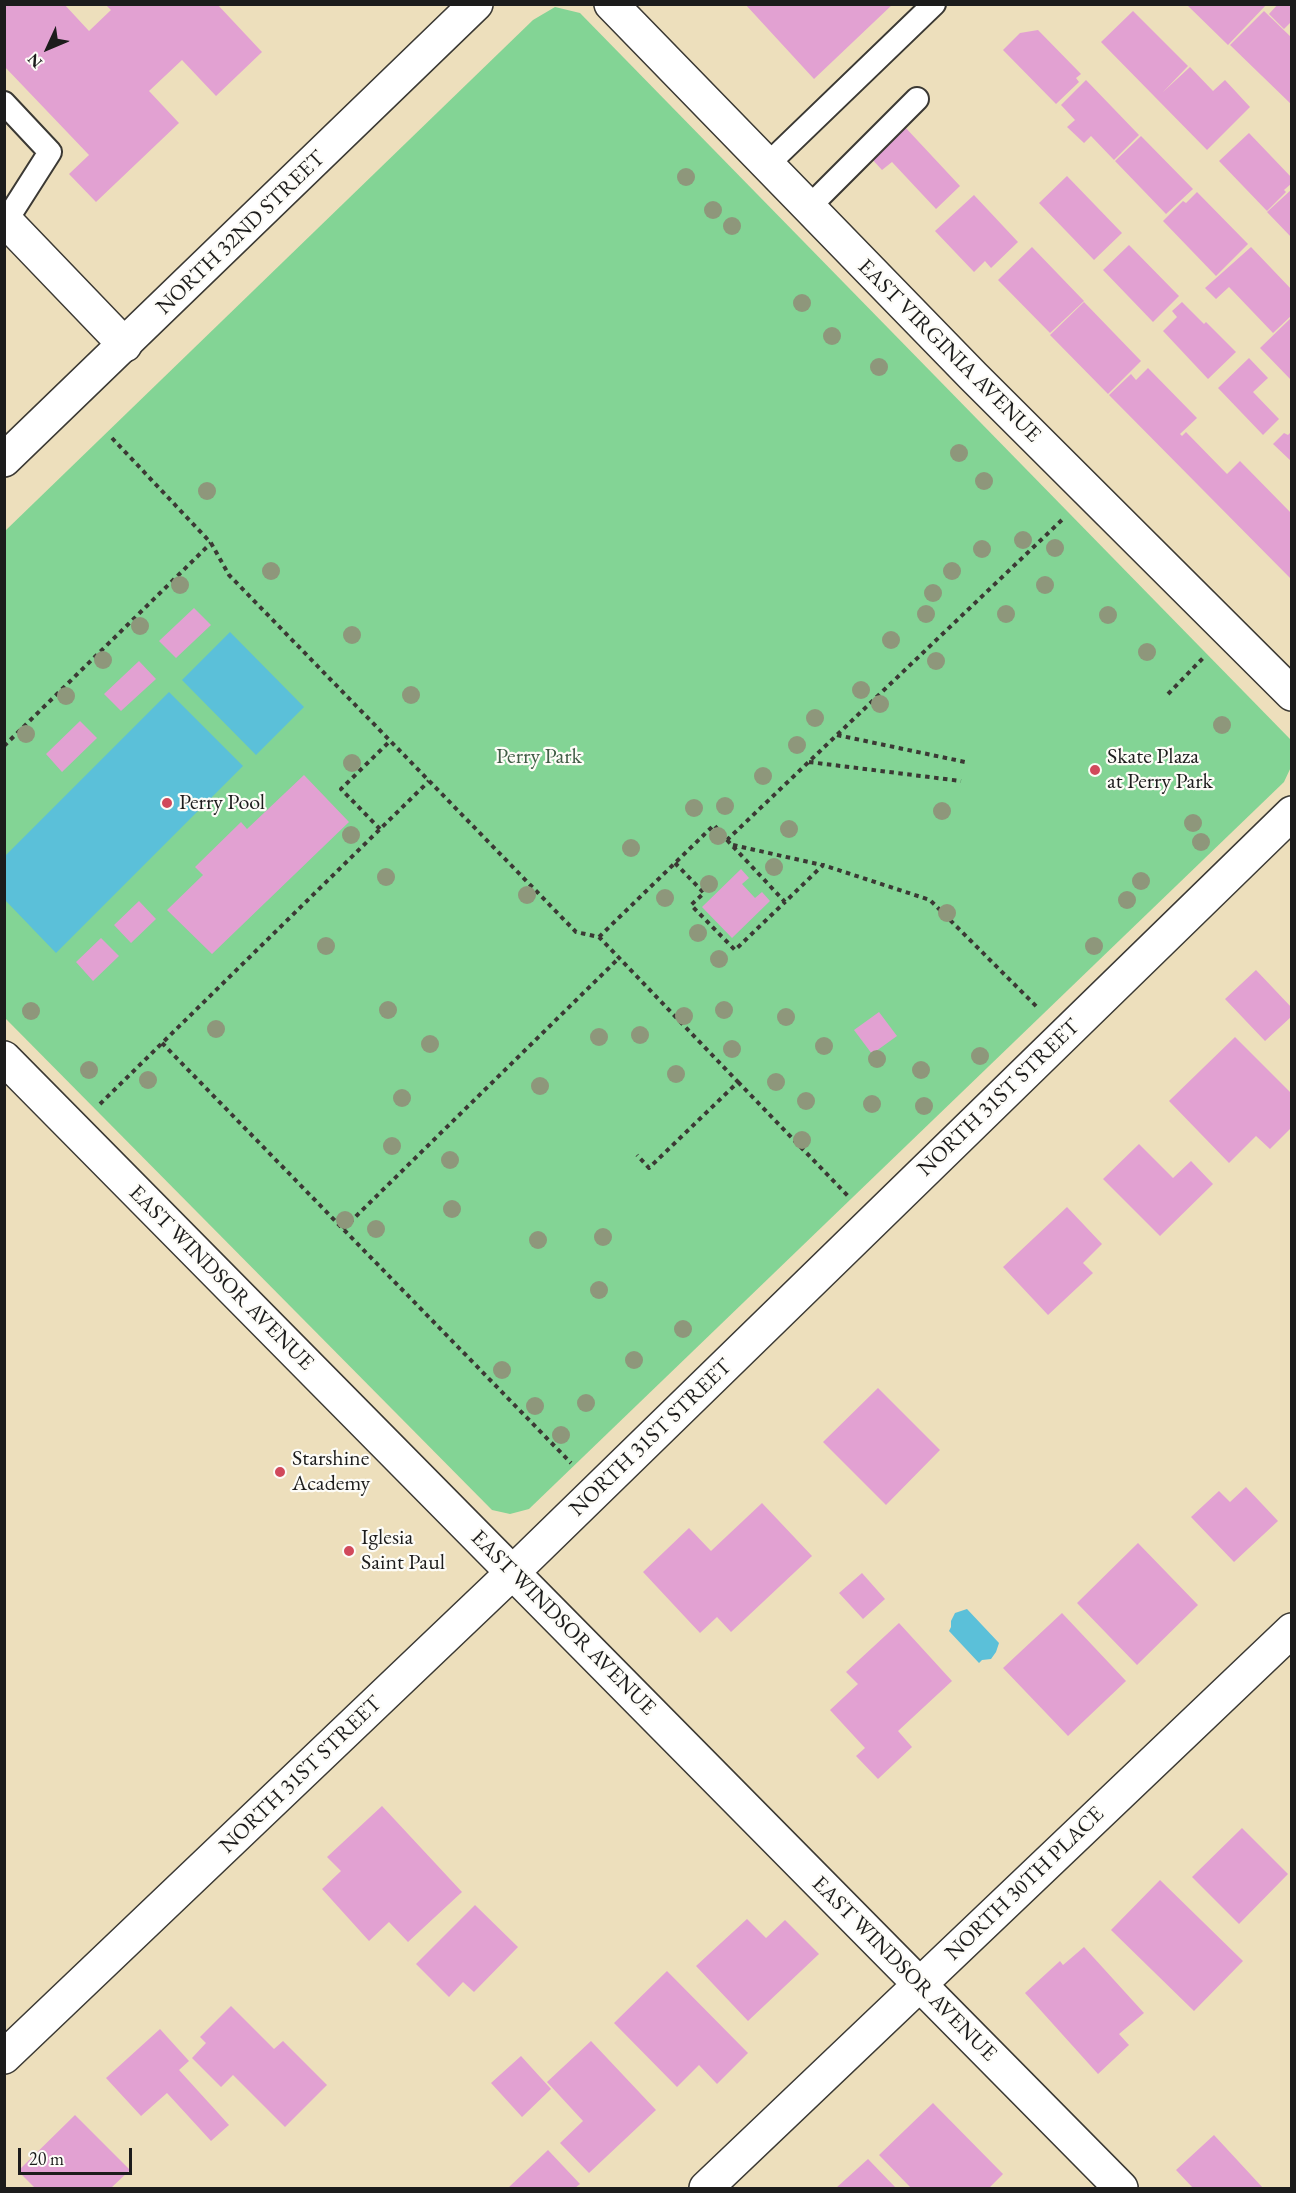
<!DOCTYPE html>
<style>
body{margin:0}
#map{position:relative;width:1296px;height:2193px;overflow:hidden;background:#eddfbc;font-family:"EB Garamond",serif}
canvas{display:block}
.frame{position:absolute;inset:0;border:6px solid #1c1c1c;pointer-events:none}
.north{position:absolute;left:18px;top:18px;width:60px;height:60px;-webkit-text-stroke:4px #fdfcf7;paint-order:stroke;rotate:226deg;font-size:16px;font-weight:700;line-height:24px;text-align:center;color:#1c1c1c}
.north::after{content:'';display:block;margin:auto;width:21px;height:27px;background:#1c1c1c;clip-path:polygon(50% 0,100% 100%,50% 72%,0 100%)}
.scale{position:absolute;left:18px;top:2148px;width:114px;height:27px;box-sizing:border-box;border:3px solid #1c1c1c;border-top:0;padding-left:8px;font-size:18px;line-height:21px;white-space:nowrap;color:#1c1c1c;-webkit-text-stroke:4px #fdfcf7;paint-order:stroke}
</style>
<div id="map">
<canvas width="1296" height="2193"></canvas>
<div class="frame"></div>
<div class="north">N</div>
<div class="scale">20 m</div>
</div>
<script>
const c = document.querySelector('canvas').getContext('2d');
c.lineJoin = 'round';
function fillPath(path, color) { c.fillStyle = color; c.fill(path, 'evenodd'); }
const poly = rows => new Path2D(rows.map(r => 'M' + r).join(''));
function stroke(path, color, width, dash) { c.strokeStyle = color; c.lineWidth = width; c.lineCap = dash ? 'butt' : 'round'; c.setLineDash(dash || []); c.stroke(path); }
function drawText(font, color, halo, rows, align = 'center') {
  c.font = font + ' "EB Garamond",serif'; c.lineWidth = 4.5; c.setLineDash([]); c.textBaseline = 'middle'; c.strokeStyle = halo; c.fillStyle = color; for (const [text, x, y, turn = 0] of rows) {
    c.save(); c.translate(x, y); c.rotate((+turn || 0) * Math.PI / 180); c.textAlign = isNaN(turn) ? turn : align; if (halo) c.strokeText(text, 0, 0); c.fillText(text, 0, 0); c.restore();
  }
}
fillPath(poly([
 [555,7,580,13,1290,739,1291,767,1284,782,529,1509,510,1514,492,1510,5,1018,5,531,533,20]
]), '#83d495');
fillPath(poly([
 [230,632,304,707,256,755,182,680],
 [169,692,243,766,56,953,5,900,5,856],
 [967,1609,999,1643,996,1652,991,1659,982,1660,979,1663,949,1631,951,1627,951,1621,955,1613]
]), '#5bc0d9');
fillPath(poly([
 [8,4,64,4,89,31,111,10,105,4,217,4,262,52,216,96,182,60,149,91,179,123,96,202,69,174,89,155,4,66,4,8],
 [745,4,893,4,814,79],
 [1186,4,1267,4,1228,45],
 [1278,4,1292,4,1292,21,1284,29,1269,14],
 [1133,11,1188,66,1163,92,1190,67,1213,91,1225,80,1250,107,1207,150,1101,42],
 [1264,11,1292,38,1292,105,1230,45],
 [1038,30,1081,74,1076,78,1079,82,1056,104,1003,50,1020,33],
 [1086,80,1139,135,1114,160,1091,136,1084,143,1067,127,1075,120,1061,105],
 [904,126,960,186,936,209,892,162,882,170,871,158],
 [1249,133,1292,178,1292,183,1284,190,1286,192,1267,211,1219,161],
 [1141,136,1193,189,1166,214,1115,161],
 [1067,176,1122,233,1094,260,1039,203],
 [1292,189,1292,238,1267,212],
 [1197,192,1248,244,1216,276,1163,221,1183,201,1186,203],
 [974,195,1018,242,991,268,985,261,974,272,935,231],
 [1129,245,1179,296,1153,322,1103,270],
 [1032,247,1084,301,1050,333,998,280],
 [1251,247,1292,290,1292,315,1273,333,1229,287,1216,299,1205,288],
 [1084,302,1141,361,1108,394,1050,335],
 [1182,302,1204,324,1206,322,1236,352,1208,379,1163,331,1177,317,1172,311],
 [1292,317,1292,381,1260,348],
 [1249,358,1268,378,1253,392,1279,419,1263,435,1218,388],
 [1148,368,1197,418,1180,434,1182,436,1186,432,1227,474,1240,461,1292,514,1292,580,1109,395,1131,374,1136,380],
 [1292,431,1292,462,1273,444,1284,433,1288,435],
 [194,608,211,625,176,658,159,641],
 [139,661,156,679,121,711,104,694],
 [80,721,97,738,62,772,46,754],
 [304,775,349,822,212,954,167,910,203,875,195,867,241,822,247,829],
 [741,869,749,878,742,884,755,898,762,892,770,901,732,938,702,907],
 [139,901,156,919,131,943,114,925],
 [101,938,119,956,93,981,76,962],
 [1256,970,1292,1008,1292,1016,1265,1041,1225,999],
 [879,1012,897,1036,872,1054,854,1030],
 [1235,1037,1292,1094,1292,1127,1270,1149,1256,1136,1229,1163,1169,1101],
 [1139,1144,1173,1178,1191,1161,1213,1184,1160,1236,1103,1179],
 [1067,1207,1102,1244,1083,1263,1093,1273,1048,1315,1003,1267],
 [878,1388,940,1450,886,1505,823,1442],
 [1246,1487,1278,1521,1234,1562,1191,1517,1219,1491,1230,1502],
 [762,1503,812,1556,731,1632,717,1617,700,1633,643,1572,689,1528,711,1551],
 [1138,1543,1198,1605,1137,1665,1077,1603],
 [862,1573,885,1599,863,1619,839,1593],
 [1062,1613,1126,1681,1068,1736,1003,1668],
 [899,1623,952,1681,898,1731,912,1747,878,1779,856,1756,865,1748,830,1710,858,1684,846,1672],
 [382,1806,462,1892,408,1942,389,1922,369,1941,322,1889,341,1871,327,1857],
 [1242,1828,1288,1874,1239,1924,1192,1877],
 [1160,1880,1243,1961,1194,2011,1111,1930],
 [475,1905,518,1947,474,1992,463,1982,449,1997,416,1964],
 [747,1919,766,1938,785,1920,819,1954,748,2021,696,1966],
 [1084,1947,1144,2013,1119,2034,1129,2045,1098,2074,1025,1993,1060,1961,1063,1965],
 [667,1971,748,2053,717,2084,699,2065,677,2087,614,2023],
 [231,2006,274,2049,283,2041,327,2085,285,2127,233,2075,221,2087,192,2058,206,2043,200,2037],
 [160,2029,189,2061,179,2070,229,2125,211,2141,167,2093,141,2116,106,2078],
 [591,2041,656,2110,589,2173,560,2143,583,2121,547,2082],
 [521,2056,551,2089,522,2117,491,2083],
 [933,2103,1003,2174,989,2188,911,2188,879,2155],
 [75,2115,130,2170,111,2188,35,2188,18,2171],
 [1214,2135,1263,2188,1193,2188,1176,2170],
 [548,2150,580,2184,575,2188,508,2188],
 [868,2159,896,2188,836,2188]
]), '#e2a1d2');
const lane = poly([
 [4,103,50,152,6,221],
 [767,165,934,4],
 [809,207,917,99]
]);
const street = poly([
 [611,4,973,376,1292,694],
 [4,219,125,345],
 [4,1058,1121,2188],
 [4,2057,513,1572,1292,813],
 [706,2188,1292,1630]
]);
const secondary = poly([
 [4,460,476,4]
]);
stroke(lane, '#3b3934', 26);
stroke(street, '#3b3934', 36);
stroke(secondary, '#3b3934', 36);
stroke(poly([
 [112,438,211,543,229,575,576,932,599,937,738,1082,649,1168,637,1155],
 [1168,694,1204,657],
 [837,735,965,762],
 [4,746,211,543],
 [809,762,961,781],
 [380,829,341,789,390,741],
 [727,840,785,902,823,865,930,900,1039,1009],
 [733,845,822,865],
 [675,863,704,893,691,905,735,950,785,902],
 [599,937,714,825,727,840,1065,517],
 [162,1043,571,1463],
 [738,1082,848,1196],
 [100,1104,429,781],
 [343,1229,619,958]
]), '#3b3934', 4, [4.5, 4.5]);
stroke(lane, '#fff', 22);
stroke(street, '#fff', 33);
stroke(secondary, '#fff', 33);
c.fillStyle = '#8e977b';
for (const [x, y] of [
 [686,177],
 [713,210],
 [732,226],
 [802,303],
 [832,336],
 [879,367],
 [959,453],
 [984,481],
 [207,491],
 [1023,540],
 [1055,548],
 [982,549],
 [271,571],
 [952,571],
 [180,585],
 [1045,585],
 [933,593],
 [926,614],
 [1006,614],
 [1108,615],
 [140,626],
 [352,635],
 [891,640],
 [1147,652],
 [103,660],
 [936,661],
 [861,690],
 [411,695],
 [66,696],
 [880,704],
 [815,718],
 [1222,725],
 [26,734],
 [797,745],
 [352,763],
 [763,776],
 [725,806],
 [694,808],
 [942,811],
 [1193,823],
 [789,829],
 [351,835],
 [718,836],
 [1201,842],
 [631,848],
 [774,867],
 [386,877],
 [1141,881],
 [709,884],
 [527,895],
 [665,898],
 [1127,900],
 [947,913],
 [698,933],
 [326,946],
 [1094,946],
 [719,959],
 [388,1010],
 [724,1010],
 [31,1011],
 [684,1016],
 [786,1017],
 [216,1029],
 [640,1035],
 [599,1037],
 [430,1044],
 [824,1046],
 [732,1049],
 [980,1056],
 [877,1059],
 [89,1070],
 [921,1070],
 [676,1074],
 [148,1080],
 [776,1082],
 [540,1086],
 [402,1098],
 [806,1101],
 [872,1104],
 [924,1106],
 [802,1140],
 [392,1146],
 [450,1160],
 [452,1209],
 [345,1220],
 [376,1229],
 [603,1237],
 [538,1240],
 [599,1290],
 [683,1329],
 [634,1360],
 [502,1370],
 [586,1403],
 [535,1406],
 [561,1435]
]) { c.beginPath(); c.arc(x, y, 9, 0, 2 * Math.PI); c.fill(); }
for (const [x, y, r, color] of [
 [1095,770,6,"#d1495b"],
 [167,803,6,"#d1495b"],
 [280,1472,6,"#d1495b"],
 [349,1551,6,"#d1495b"]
]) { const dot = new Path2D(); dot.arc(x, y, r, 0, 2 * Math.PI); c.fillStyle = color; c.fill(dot); stroke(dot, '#fdfcf7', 2); }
drawText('22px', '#1c1c1c', '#fdfcf7', [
 ["NORTH 32ND STREET",241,233,-44],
 ["EAST VIRGINIA AVENUE",949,351,45],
 ["NORTH 31ST STREET",999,1098,-44],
 ["EAST WINDSOR AVENUE",221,1278,45],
 ["NORTH 31ST STREET",651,1438,-44],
 ["EAST WINDSOR AVENUE",563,1623,45],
 ["NORTH 31ST STREET",301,1775,-44],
 ["NORTH 30TH PLACE",1025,1884,-44],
 ["EAST WINDSOR AVENUE",904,1969,45]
]);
drawText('22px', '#405c46', '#fdfcf7', [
 ["Perry Park",539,757]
]);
drawText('22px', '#1c1c1c', '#fdfcf7', [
 ["Skate Plaza",1107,757],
 ["at Perry Park",1107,782],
 ["Perry Pool",179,803],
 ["Starshine",292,1459],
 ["Academy",292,1484],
 ["Iglesia",361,1538],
 ["Saint Paul",361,1563]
], 'left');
</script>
